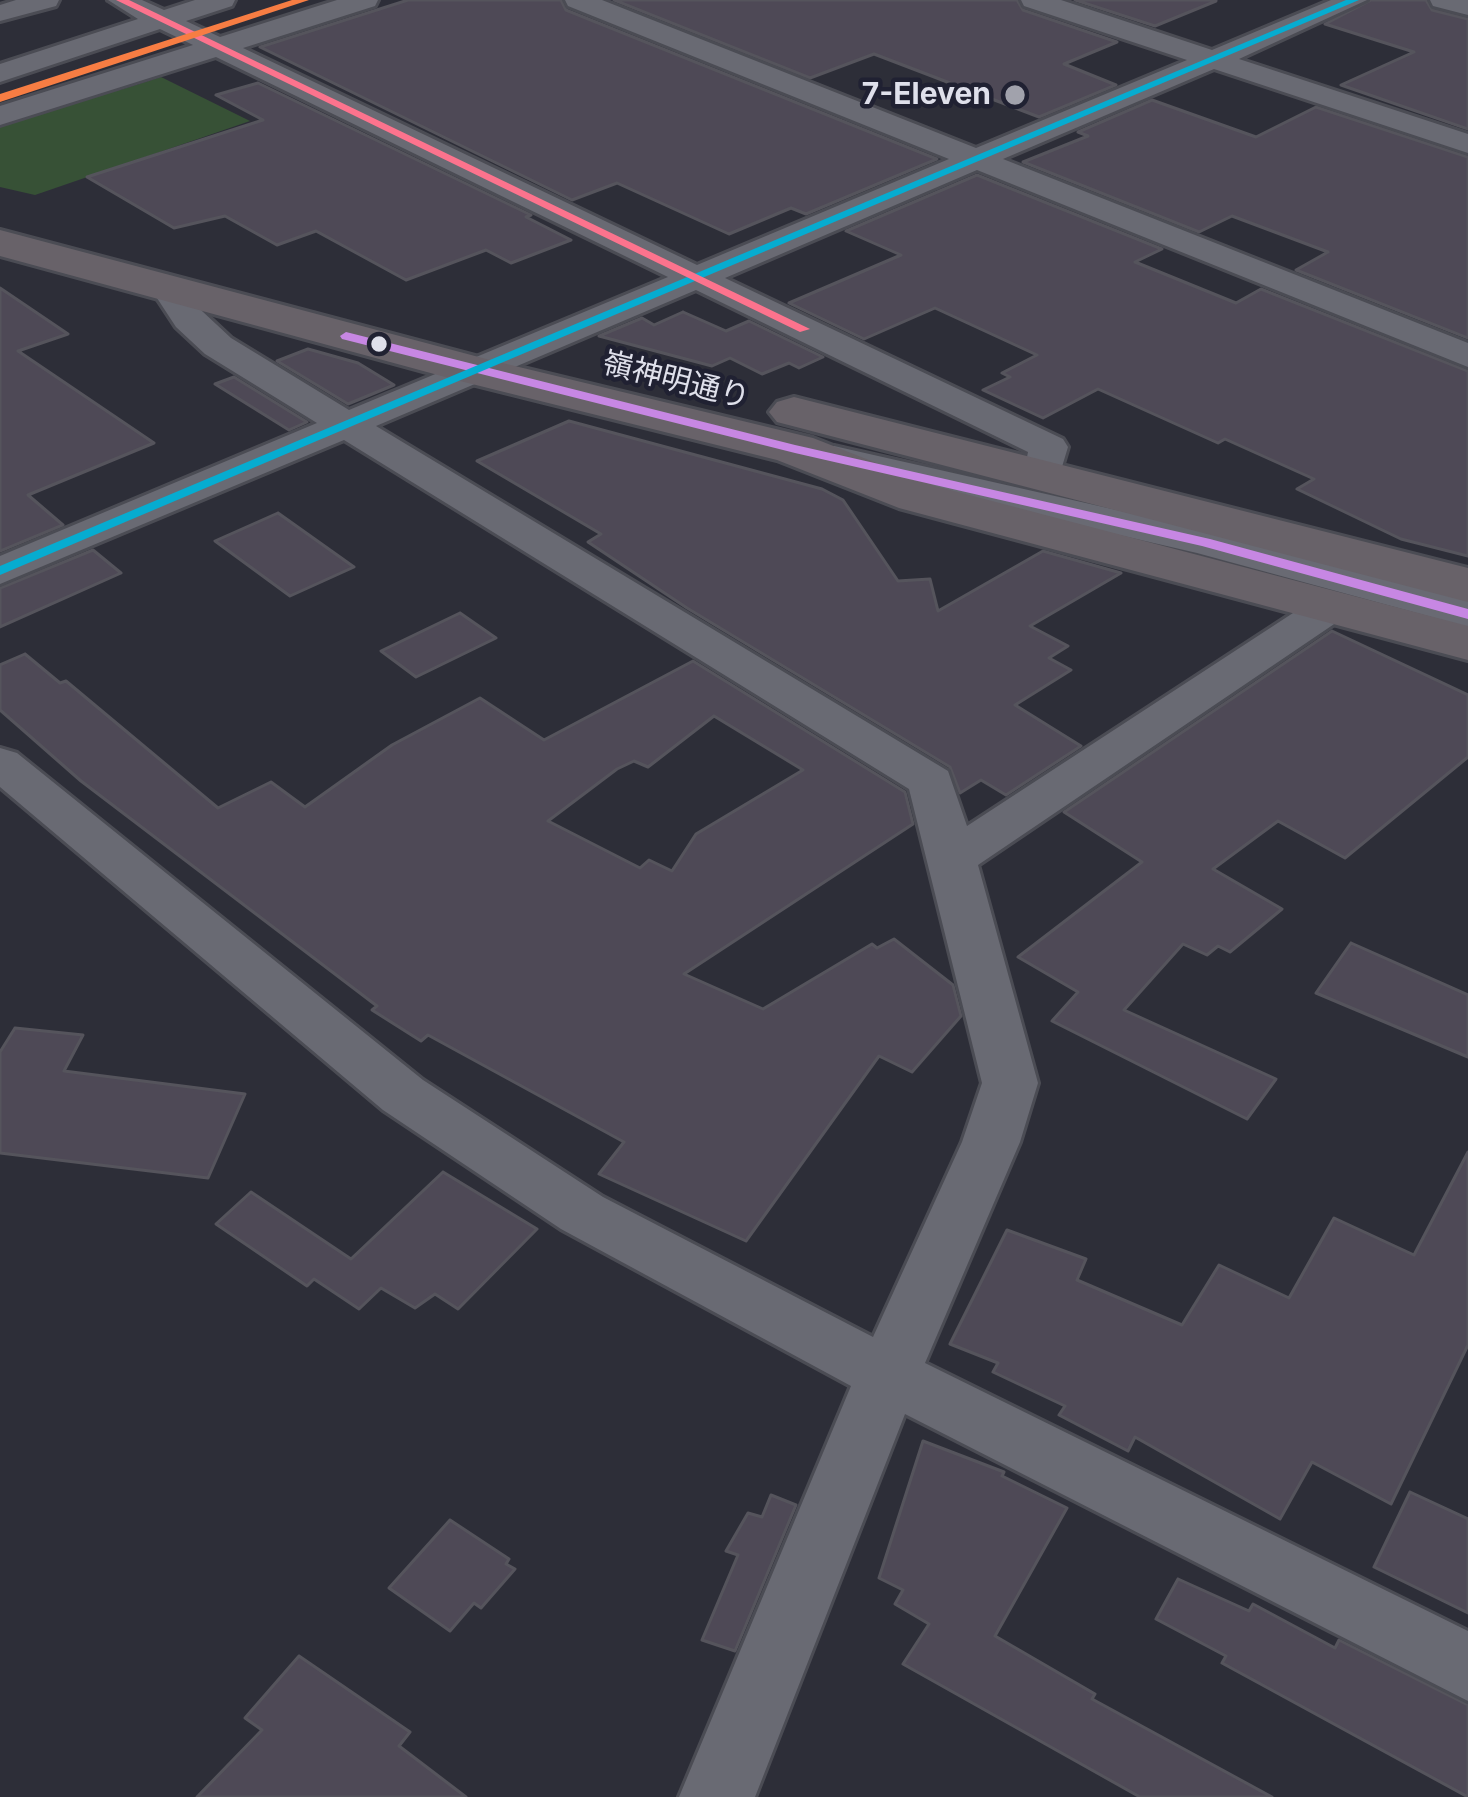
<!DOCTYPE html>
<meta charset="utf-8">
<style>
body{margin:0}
canvas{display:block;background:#2d2e38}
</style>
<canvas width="1468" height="1797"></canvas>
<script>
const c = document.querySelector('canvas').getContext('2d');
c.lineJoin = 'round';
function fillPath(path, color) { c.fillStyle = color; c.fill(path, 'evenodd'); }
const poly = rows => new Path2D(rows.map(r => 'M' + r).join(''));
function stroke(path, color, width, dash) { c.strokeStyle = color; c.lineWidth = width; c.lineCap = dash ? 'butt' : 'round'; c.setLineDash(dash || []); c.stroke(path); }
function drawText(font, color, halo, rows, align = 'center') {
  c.font = font + ' Inter,"Noto Sans JP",sans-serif'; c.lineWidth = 9; c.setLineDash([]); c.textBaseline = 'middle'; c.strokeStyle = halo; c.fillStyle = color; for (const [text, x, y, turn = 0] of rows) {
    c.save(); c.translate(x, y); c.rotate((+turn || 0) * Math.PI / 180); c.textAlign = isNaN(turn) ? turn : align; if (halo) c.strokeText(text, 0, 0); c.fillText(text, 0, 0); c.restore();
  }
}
fillPath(poly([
 [161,77,250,121,35,195,0,187,0,121,92,91,120,90]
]), '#375136');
const building = poly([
 [408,0,561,0,566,10,937,159,806,214,791,208,729,234,617,183,572,200,260,47,408,0],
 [614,0,1017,0,1023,10,1117,42,1064,64,1116,85,1039,117,874,54,810,78,614,0],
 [1075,0,1216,0,1216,1,1155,26,1075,0],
 [1371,0,1426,0,1432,10,1468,19,1468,129,1341,85,1414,52,1325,24,1371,0],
 [258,83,531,215,526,217,571,240,511,263,486,250,406,280,316,231,277,245,225,216,174,228,87,177,263,120,216,95,258,83],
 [1152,100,1256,137,1316,107,1468,157,1468,338,1296,270,1328,252,1232,216,1199,232,1023,162,1088,136,1078,132,1152,100],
 [977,175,1162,249,1135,262,1236,303,1261,289,1468,371,1468,556,1401,539,1297,489,1314,479,1225,439,1218,443,1098,389,1043,418,983,390,1010,377,1002,373,1037,355,935,308,864,339,789,303,901,255,846,231,977,175],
 [0,288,68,334,18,351,154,443,28,495,63,525,0,551,0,288],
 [683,312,726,331,749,321,823,357,799,368,789,363,762,374,730,358,712,366,599,336,642,318,654,325,683,312],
 [308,349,358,363,394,385,348,404,277,361,308,349],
 [234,377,307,422,289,430,215,384,234,377],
 [569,421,822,489,843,500,898,581,930,579,938,611,1043,551,1121,573,1030,626,1068,646,1049,658,1071,670,1015,705,1081,746,1006,795,981,780,960,793,950,767,687,608,588,542,601,534,477,461,569,421],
 [278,513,354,567,290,596,215,541,278,513],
 [93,550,121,573,0,627,0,588,93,550],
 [460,613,496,638,416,677,381,651,460,613],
 [1332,631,1468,695,1468,757,1345,858,1278,821,1213,869,1282,909,1230,952,1218,946,1207,955,1183,944,1124,1010,1276,1079,1247,1119,1052,1021,1078,992,1018,957,1142,862,1064,812,1332,631],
 [25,654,60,683,66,681,218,808,271,782,305,807,392,745,480,698,544,740,693,661,905,792,913,824,684,974,763,1009,872,944,877,948,894,939,953,985,961,1016,912,1072,879,1056,746,1241,599,1174,624,1142,428,1035,421,1041,372,1010,377,1006,81,781,0,710,0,665,25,654],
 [714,716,803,770,696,834,672,871,649,860,640,868,548,821,617,769,634,761,648,767,714,716],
 [1351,943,1468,995,1468,1057,1316,993,1351,943],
 [15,1028,83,1035,64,1071,245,1094,208,1178,0,1153,0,1052,15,1028],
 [1468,1152,1468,1345,1391,1504,1312,1462,1280,1519,1135,1437,1128,1451,1059,1415,1065,1406,993,1372,998,1363,950,1344,1007,1230,1086,1259,1077,1280,1182,1325,1219,1265,1289,1298,1334,1218,1414,1255,1468,1152],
 [443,1172,537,1229,458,1309,435,1294,415,1308,381,1288,359,1309,314,1279,307,1286,216,1224,251,1192,351,1259,443,1172],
 [923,1441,1004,1472,1002,1476,1067,1508,995,1636,1095,1694,1092,1699,1272,1797,1140,1797,903,1664,929,1624,895,1604,903,1590,879,1578,923,1441],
 [1410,1492,1468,1519,1468,1613,1374,1567,1410,1492],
 [771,1495,796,1505,735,1651,702,1640,738,1555,726,1551,748,1513,762,1517,771,1495],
 [450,1520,509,1559,506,1564,515,1569,481,1608,474,1603,450,1631,389,1588,450,1520],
 [1178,1579,1249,1611,1253,1604,1335,1648,1339,1640,1468,1705,1468,1797,1222,1663,1226,1656,1156,1619,1178,1579],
 [299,1656,410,1732,399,1746,466,1797,197,1797,262,1730,245,1718,299,1656]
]);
fillPath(building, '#4e4956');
stroke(building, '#55545c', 3);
const minor = poly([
 [16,0,59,0,56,6,0,21,0,5,16,0],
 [108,0,142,0,164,10,195,0,235,0,232,6,186,21,220,37,337,0,378,0,375,6,243,48,697,265,949,159,568,6,565,0,602,0,976,148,1187,60,1024,6,1021,0,1061,0,1212,50,1331,0,1367,0,1239,59,1468,134,1468,153,1214,69,1003,159,1468,343,1468,367,977,170,725,278,1063,439,1068,447,1058,480,1030,480,1024,472,1028,452,696,290,376,426,948,771,967,826,1316,598,1331,594,1346,598,1353,607,1346,616,978,865,1038,1083,1020,1142,925,1363,1468,1631,1468,1701,905,1414,755,1797,679,1797,851,1386,561,1229,383,1110,0,787,0,748,17,753,423,1080,603,1197,873,1337,962,1142,982,1083,909,789,344,440,0,584,0,556,317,423,205,354,176,327,155,295,150,288,155,281,179,281,202,311,231,338,349,410,668,277,216,57,0,125,0,106,193,45,160,29,0,82,0,64,138,19,108,0],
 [1430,0,1468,0,1468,15,1433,6,1430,0],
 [834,446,1205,530,1468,601,1468,627,1197,553,820,466,814,458,820,450,834,446]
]);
const major = poly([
 [0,230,490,360,813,438,935,486,1468,626,1468,660,899,508,777,460,460,381,0,256,0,230],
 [794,397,1468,568,1468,602,777,422,769,412,777,402,794,397]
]);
stroke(minor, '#4b4c54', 6);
stroke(major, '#4b4c54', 6);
fillPath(minor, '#696a73');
fillPath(major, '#686269');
fillPath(poly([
 [346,332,795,445,1210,539,1468,609,1468,619,1202,546,795,453,342,339,340,336,346,332]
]), '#c787e3');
fillPath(poly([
 [1346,0,1359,0,0,575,0,566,1346,0]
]), '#06acd0');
fillPath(poly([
 [116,0,129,0,810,329,800,332,116,0]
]), '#fc738d');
fillPath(poly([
 [292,0,309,0,0,102,0,94,292,0]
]), '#f77d43');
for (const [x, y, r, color] of [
 [1015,95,12,"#a1a2ac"],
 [379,344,10,"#dfe0eb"]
]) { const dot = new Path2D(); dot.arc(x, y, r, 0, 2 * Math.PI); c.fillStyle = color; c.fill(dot); stroke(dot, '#202132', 4.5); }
drawText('bold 30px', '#dfe0eb', '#202132', [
 ["7-Eleven",991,95]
], 'right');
drawText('30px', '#dfe0eb', '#202132', [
 ["嶺神明通り",676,381,14]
]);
</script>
